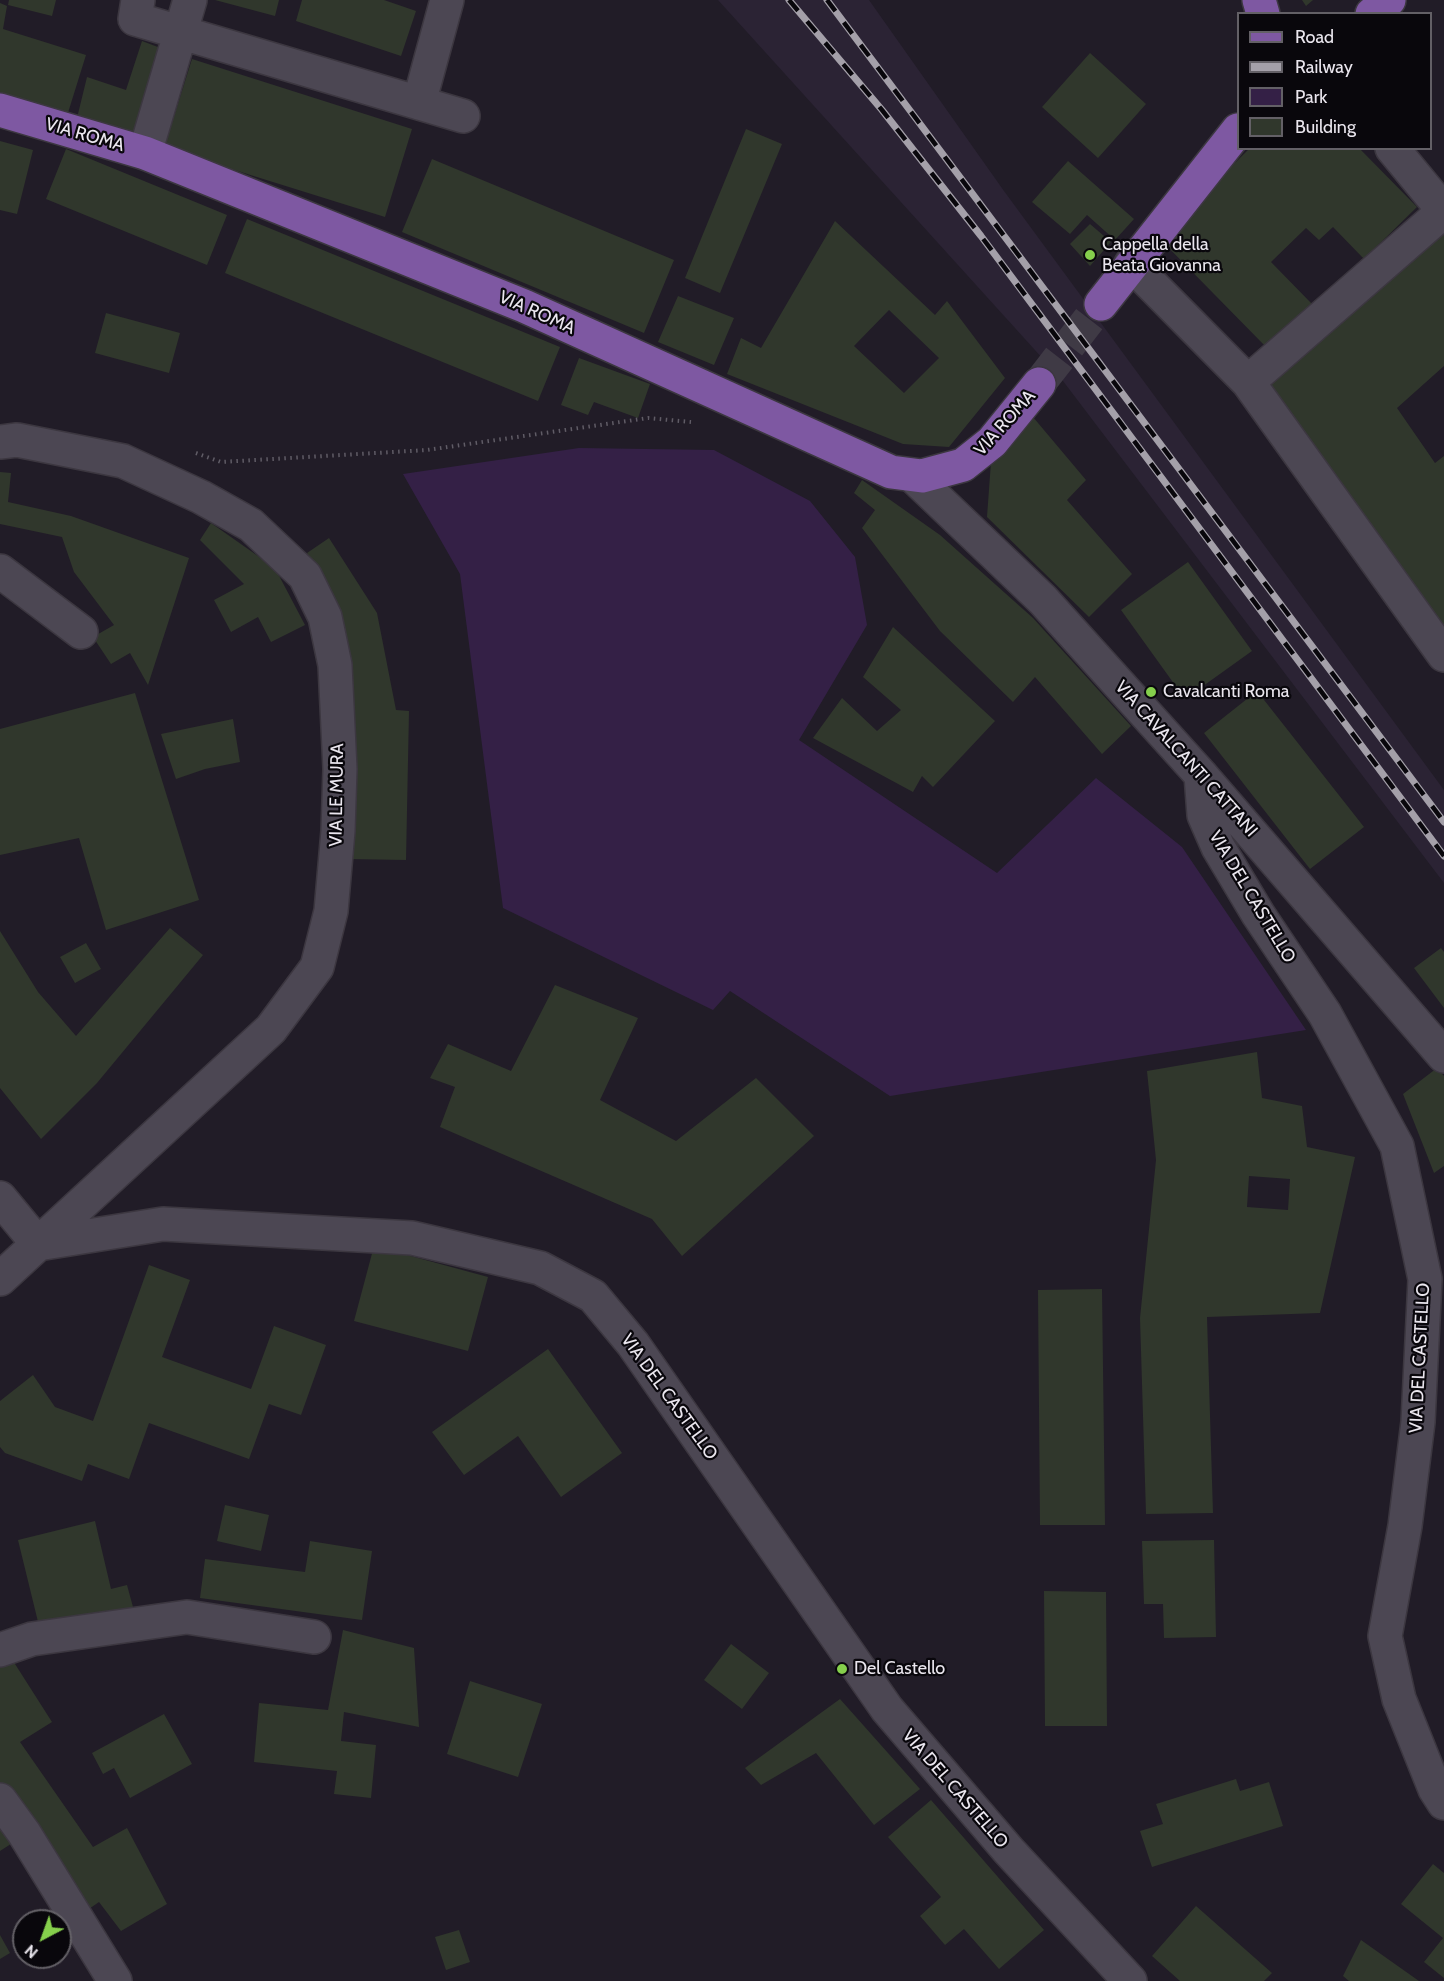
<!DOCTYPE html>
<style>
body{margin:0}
#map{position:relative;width:1444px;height:1981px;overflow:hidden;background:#211c27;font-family:Cabin,sans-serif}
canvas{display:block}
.legend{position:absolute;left:1237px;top:12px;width:195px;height:138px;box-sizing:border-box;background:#09070c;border:2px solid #636066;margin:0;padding:8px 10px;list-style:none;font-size:18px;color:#eae6ee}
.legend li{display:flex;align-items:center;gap:12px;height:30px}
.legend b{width:30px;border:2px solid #636066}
.north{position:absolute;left:12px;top:1909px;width:60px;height:60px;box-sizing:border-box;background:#09070c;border:2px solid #636066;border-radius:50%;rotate:221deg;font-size:16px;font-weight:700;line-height:24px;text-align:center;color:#eae6ee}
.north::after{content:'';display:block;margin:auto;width:21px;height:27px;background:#85cf4c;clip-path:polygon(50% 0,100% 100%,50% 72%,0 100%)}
</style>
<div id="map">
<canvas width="1444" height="1981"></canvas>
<ul class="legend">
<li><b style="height:8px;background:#7e58a2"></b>Road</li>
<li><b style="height:8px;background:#a4a0a9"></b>Railway</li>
<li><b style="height:16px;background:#342046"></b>Park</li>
<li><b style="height:16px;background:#30372c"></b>Building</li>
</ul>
<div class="north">N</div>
</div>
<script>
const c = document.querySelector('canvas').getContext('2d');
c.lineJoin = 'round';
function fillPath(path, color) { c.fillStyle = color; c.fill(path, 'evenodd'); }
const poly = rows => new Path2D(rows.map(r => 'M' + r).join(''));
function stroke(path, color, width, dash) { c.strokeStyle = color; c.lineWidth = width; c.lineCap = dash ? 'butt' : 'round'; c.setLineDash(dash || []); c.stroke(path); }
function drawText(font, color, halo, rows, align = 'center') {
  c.font = font + ' Cabin,sans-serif'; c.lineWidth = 4.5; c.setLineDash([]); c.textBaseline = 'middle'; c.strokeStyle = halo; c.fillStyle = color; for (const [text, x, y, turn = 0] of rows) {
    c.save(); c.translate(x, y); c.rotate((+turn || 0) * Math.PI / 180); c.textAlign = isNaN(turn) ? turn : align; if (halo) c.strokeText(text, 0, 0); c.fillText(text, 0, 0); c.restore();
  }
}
fillPath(poly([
 [718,0,869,0,1004,191,1444,790,1444,883,1063,381]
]), '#2b2334');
fillPath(poly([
 [579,448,714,450,810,501,855,557,867,625,799,740,997,873,1096,778,1182,847,1306,1030,890,1096,730,991,713,1010,503,908,460,574,403,474]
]), '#342046');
fillPath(poly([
 [9,0,56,0,52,16,8,5],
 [215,0,279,0,275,16],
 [302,0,384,0,416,11,401,56,296,21],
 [1302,0,1313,0,1306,6],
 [0,3,7,6,3,29,86,55,67,116,0,97],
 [142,41,163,49,137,137,77,118,87,77,126,90],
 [1090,53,1146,104,1098,158,1042,107],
 [192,59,412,129,385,217,164,148],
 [746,129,782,144,720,293,685,278],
 [0,141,33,150,17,214,0,210],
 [1250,148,1359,148,1417,207,1364,259,1333,227,1319,240,1306,228,1271,262,1312,304,1267,348,1159,238],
 [66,149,227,215,207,265,46,199],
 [432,159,674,260,644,333,402,232],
 [1068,161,1134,219,1115,240,1087,215,1070,234,1032,202],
 [247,219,560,347,538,401,225,273],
 [835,221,935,315,947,301,1005,378,949,447,903,444,727,374,741,338,761,348],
 [889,310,939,358,904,393,854,346],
 [1444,222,1444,366,1397,408,1435,463,1444,456,1444,638,1267,388],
 [1090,224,1111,242,1090,266,1070,244],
 [678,296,734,318,714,365,658,342],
 [106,313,180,333,169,373,95,353],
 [579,358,650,384,638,418,594,402,588,415,561,405],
 [1033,417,1086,480,1067,500,1132,574,1089,617,987,517,991,462],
 [0,472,11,473,8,502,71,516,189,558,148,685,130,653,111,664,93,637,114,625,74,572,62,537,0,524],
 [862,480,940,535,1033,618,1131,726,1102,754,1035,677,1013,702,940,631,862,528,875,510,854,493],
 [211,523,275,568,305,625,271,642,258,617,231,632,214,600,244,584,200,540],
 [329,538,377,613,396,710,409,711,406,860,348,859,335,614,307,553],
 [1188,562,1252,651,1185,699,1121,610],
 [893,627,995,721,933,787,922,776,913,792,813,738,842,698,877,731,901,710,863,677],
 [1257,691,1364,827,1310,869,1204,733],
 [135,693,199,900,106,930,79,838,0,855,0,729],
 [233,719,240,762,205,769,176,779,161,734],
 [170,928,203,955,97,1083,41,1139,0,1088,0,931,38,992,76,1036],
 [86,943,101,969,75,983,60,957],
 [1441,948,1444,952,1444,1008,1414,968],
 [555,985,638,1018,600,1100,676,1141,756,1078,814,1136,682,1256,652,1219,440,1127,455,1087,430,1078,448,1044,511,1071],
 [1257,1052,1262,1098,1302,1106,1307,1147,1355,1157,1320,1313,1207,1317,1213,1513,1146,1514,1140,1318,1156,1160,1147,1071],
 [1249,1176,1290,1179,1288,1210,1247,1207],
 [1437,1068,1444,1076,1444,1166,1434,1173,1403,1094],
 [374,1246,488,1277,468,1351,354,1321],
 [149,1265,190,1280,162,1357,251,1389,274,1326,326,1345,301,1415,269,1404,249,1459,149,1423,129,1479,88,1464,82,1481,5,1453,0,1447,0,1401,33,1375,55,1407,93,1421],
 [1102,1289,1105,1525,1040,1525,1038,1290],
 [548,1349,622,1453,561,1497,518,1436,464,1475,432,1432],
 [225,1505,269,1515,261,1551,217,1541],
 [95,1521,111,1589,127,1585,133,1607,40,1630,18,1540],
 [1214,1540,1216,1637,1164,1638,1163,1604,1144,1604,1142,1541],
 [310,1541,372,1551,362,1620,200,1598,205,1559,305,1572],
 [1044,1591,1106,1592,1107,1726,1045,1726],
 [343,1630,414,1648,419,1727,344,1712,341,1741,376,1745,371,1798,334,1794,337,1771,254,1762,259,1703,328,1710],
 [731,1644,769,1673,742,1709,704,1680],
 [8,1653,52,1722,20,1742,93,1847,127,1828,167,1904,121,1931,99,1902,86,1911,0,1784,0,1656],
 [470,1681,542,1704,518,1777,447,1754],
 [840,1699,920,1789,874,1825,816,1753,761,1785,745,1768],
 [164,1714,192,1764,130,1798,114,1768,103,1774,92,1753],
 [1236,1779,1240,1791,1269,1782,1283,1826,1152,1867,1140,1831,1163,1824,1156,1804],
 [931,1800,1044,1930,999,1969,964,1929,945,1945,920,1916,941,1897,888,1837],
 [0,1822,14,1842,0,1851],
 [1433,1864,1444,1873,1444,1978,1424,1962,1443,1938,1401,1904],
 [1196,1906,1272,1973,1264,1981,1180,1981,1152,1956],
 [459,1930,470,1962,446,1970,435,1937],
 [0,1935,10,1953,0,1959],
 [1361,1940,1419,1981,1349,1981,1343,1976]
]), '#30372c');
stroke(poly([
 [1039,384,1101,304]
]), '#3f3a45', 33, [33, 16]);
const minor = poly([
 [138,0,135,19,463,116],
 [419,103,447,0],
 [1392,148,1444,211],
 [145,153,190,0],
 [1131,264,1248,382,1444,655],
 [1248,382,1444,211],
 [0,442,17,440,123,461,201,497,251,525,305,576,325,617,335,665,340,769,338,831,331,911,317,967,271,1029,0,1279],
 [913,476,1043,600,1201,775,1444,1056],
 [0,571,81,632],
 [1201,775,1204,815,1218,847,1258,914,1325,1014,1397,1146,1425,1279,1418,1422,1405,1526,1385,1636,1399,1699,1435,1789,1444,1803],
 [0,1198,38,1244],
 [38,1244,163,1224,412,1238,540,1268,593,1296,633,1344,887,1709,1009,1851,1130,1981],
 [0,1650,32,1639,187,1617,314,1637],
 [0,1800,24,1833,115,1981]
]);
const major = poly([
 [1259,0,1263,14],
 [1372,14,1389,0],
 [0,110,145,153,524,306,891,472,922,476,963,465,992,442,1039,384],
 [1101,304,1238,130]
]);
stroke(minor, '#3c3740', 36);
stroke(major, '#3c3740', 36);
stroke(poly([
 [196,453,221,462,427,450,648,418,691,422]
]), '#605c66', 4, [1.5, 4.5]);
stroke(minor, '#4c4753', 33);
stroke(major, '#7e58a2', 33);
const rail = poly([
 [789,0,882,110,981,236,1444,856],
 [827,0,1444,822]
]);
stroke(rail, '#a4a0a9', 7);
stroke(rail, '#09070c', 4.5, [14]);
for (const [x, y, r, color] of [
 [1090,255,6,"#85cf4c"],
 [1151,692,6,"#85cf4c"],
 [842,1669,6,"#85cf4c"]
]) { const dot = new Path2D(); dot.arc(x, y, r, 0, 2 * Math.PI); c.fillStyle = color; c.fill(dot); stroke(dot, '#09070c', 2); }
drawText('18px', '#eae6ee', '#09070c', [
 ["VIA ROMA",85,135,16],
 ["VIA ROMA",537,313,24],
 ["VIA ROMA",1005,423,-48],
 ["VIA CAVALCANTI CATTANI",1186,759,48],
 ["VIA LE MURA",337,795,-89],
 ["VIA DEL CASTELLO",1252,897,59],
 ["VIA DEL CASTELLO",1420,1358,-87],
 ["VIA DEL CASTELLO",669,1397,54],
 ["VIA DEL CASTELLO",955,1789,49]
]);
drawText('18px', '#eae6ee', '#09070c', [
 ["Cappella della",1102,245],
 ["Beata Giovanna",1102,266],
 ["Cavalcanti Roma",1163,692],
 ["Del Castello",854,1669]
], 'left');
</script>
